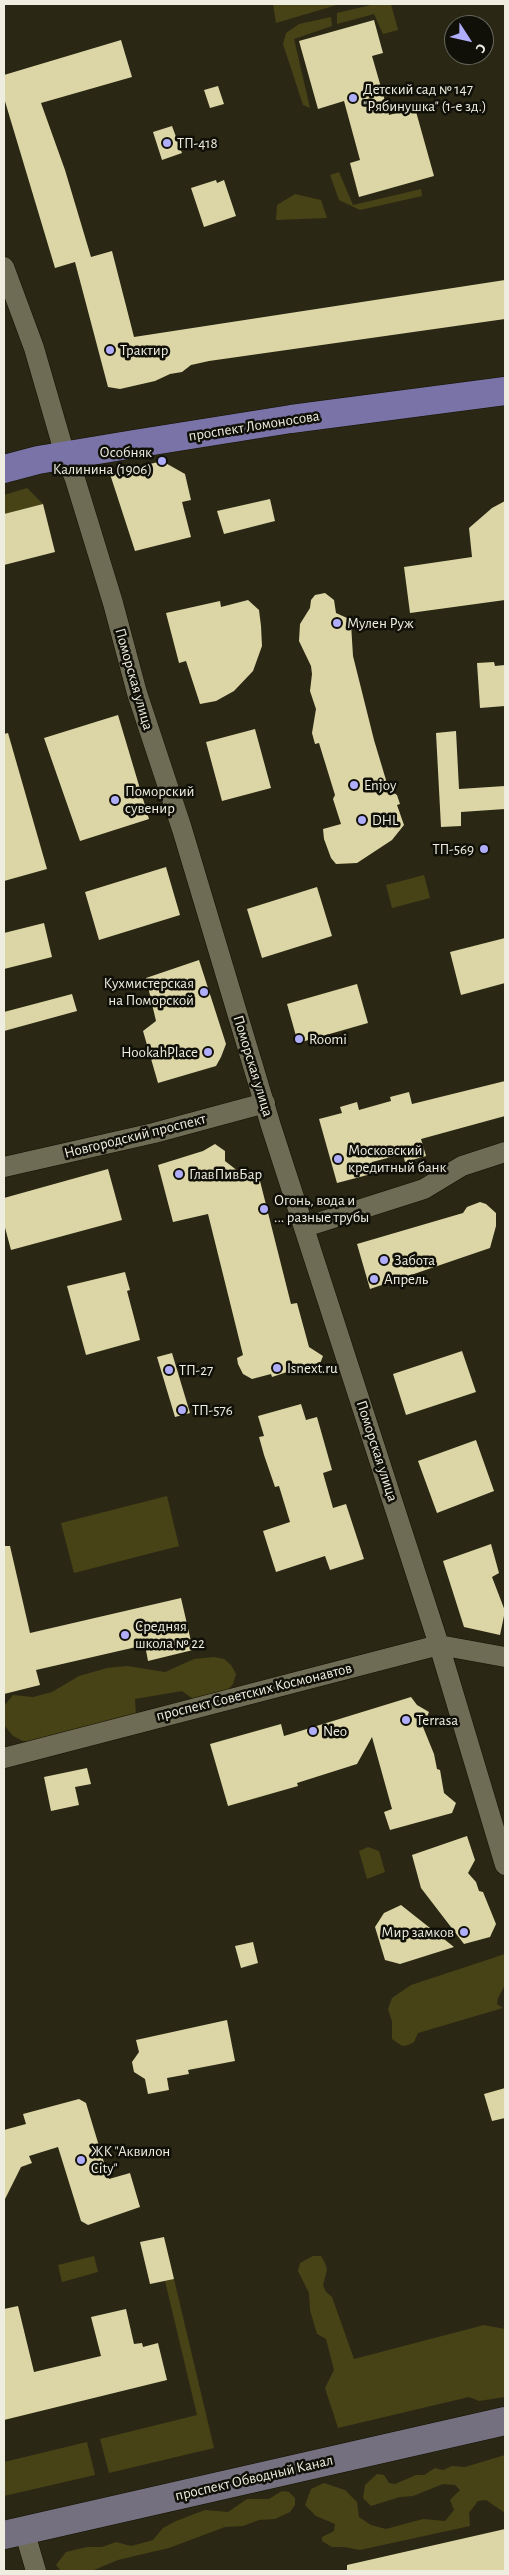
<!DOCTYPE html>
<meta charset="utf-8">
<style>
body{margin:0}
#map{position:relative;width:509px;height:2575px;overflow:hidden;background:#2a2814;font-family:"Alegreya Sans",sans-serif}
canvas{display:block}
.frame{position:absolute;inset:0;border:5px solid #eeede0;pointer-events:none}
.north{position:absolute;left:444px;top:15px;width:50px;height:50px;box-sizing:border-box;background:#111008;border:1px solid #69685e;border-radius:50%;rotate:125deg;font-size:14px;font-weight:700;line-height:20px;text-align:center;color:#eeede0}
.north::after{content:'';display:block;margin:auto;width:18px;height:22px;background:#b0aefa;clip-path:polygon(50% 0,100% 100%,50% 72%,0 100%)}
</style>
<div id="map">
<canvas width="509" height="2575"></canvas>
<div class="frame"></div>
<div class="north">С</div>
</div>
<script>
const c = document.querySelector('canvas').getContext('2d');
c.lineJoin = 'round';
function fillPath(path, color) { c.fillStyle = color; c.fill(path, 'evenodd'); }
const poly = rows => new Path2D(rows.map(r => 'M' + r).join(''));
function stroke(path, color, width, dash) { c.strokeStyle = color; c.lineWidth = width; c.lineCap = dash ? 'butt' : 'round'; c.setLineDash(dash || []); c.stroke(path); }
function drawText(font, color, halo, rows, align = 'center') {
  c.font = font + ' "Alegreya Sans",sans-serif'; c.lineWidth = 5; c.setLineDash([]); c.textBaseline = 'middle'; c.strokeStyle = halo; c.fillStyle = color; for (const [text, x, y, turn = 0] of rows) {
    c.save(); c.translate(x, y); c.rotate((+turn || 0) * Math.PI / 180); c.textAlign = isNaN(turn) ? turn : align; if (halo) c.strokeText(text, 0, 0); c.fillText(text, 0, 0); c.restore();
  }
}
fillPath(poly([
 [273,4,340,4,276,23],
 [375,4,391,4,398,30,383,34,374,14,337,24,337,13],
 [331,17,332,26,294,39,310,108,303,105,283,44,286,33,299,24],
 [339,172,353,205,421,189,422,196,360,210,339,200,330,175],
 [295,194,321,200,327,218,276,220,277,205],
 [27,488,43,504,4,514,4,495],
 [424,875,430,898,392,908,386,885],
 [167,1496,179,1546,74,1573,61,1523],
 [214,1657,224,1659,231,1665,236,1674,233,1684,227,1691,200,1704,182,1691,135,1699,136,1716,34,1742,23,1741,13,1736,4,1725,4,1706,13,1695,33,1697,52,1692,79,1676,107,1668,127,1666,165,1672,194,1659],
 [368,1847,379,1851,385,1872,367,1879,359,1851],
 [505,1954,505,1985,498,1998,497,2004,503,2008,418,2033,414,2042,408,2045,402,2046,392,2039,392,2021,388,2009,392,1998,411,1985],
 [94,2256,98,2272,62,2282,58,2265],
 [313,2256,321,2256,325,2263,327,2270,323,2285,326,2292,332,2297,354,2359,484,2325,505,2329,505,2397,479,2401,469,2397,338,2428,325,2388,334,2370,326,2339,317,2334,310,2310,309,2293,298,2271,300,2263],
 [174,2279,214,2448,109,2473,100,2439,197,2415,165,2281],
 [87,2442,95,2475,4,2496,4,2462],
 [505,2455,505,2513,486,2500,478,2501,469,2513,470,2526,360,2550,344,2547,332,2547,322,2541,322,2537,334,2531,335,2524,316,2516,305,2505,311,2489,324,2483,345,2490,357,2502,359,2517,371,2525,386,2529,423,2519,445,2521,454,2510,450,2500,460,2490,455,2485,443,2484,413,2496,400,2497,371,2506,363,2498,365,2485,377,2474,384,2475,389,2483,395,2484,416,2475,424,2475,435,2468,443,2470,452,2466,465,2467],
 [282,2491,289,2492,295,2498,295,2505,290,2512,275,2519,259,2520,243,2526,225,2527,169,2548,118,2560,94,2570,61,2571,56,2565,66,2552,87,2547,102,2547,116,2542,131,2546,146,2542,153,2540,163,2528,176,2521,205,2510,228,2512,247,2499,269,2499]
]), '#484217');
fillPath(poly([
 [374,20,383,53,372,56,389,115,415,108,434,176,359,197,350,163,360,160,344,101,318,109,299,41],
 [121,40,132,77,41,103,65,170,91,257,112,251,134,337,505,280,505,319,209,361,191,365,182,372,170,374,155,381,120,389,108,387,75,262,55,268,4,98,4,75],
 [218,86,224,104,210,108,204,90],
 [172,126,182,153,162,160,153,132],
 [216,180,217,183,224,180,236,216,204,227,191,188],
 [162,461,185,474,191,500,182,502,191,537,135,551,110,474],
 [270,499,275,521,224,534,217,511],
 [505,501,505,600,410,613,404,567,472,557,469,528,492,508],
 [43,504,55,552,4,565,4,514],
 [325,593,334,600,336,613,347,618,351,624,353,656,374,740,389,790,397,795,400,804,397,805,404,825,392,840,357,863,336,864,331,858,324,839,323,829,341,824,333,799,335,795,319,743,315,744,312,733,316,709,310,691,312,674,311,666,299,641,300,624,310,608,311,600,315,595],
 [248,600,259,610,261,626,262,646,253,671,234,691,216,701,200,704,186,661,179,663,166,613,220,601,221,607],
 [494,662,495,666,505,665,505,706,480,708,477,663],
 [118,715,149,819,80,841,44,738],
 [255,729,271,788,222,801,206,742],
 [456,731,459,789,505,786,505,809,461,812,461,826,441,827,436,733],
 [8,733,47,869,4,881,4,734],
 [166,867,180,915,99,940,85,892],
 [317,887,332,936,262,958,247,909],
 [44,923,52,957,4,969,4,933],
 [505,938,505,983,461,995,450,952],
 [199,960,226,1044,221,1057,216,1066,158,1083,143,1031,156,1021,146,978],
 [357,984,368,1023,298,1043,287,1004],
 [72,994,77,1011,4,1031,4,1012],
 [505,1081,505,1116,421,1139,426,1156,405,1162,403,1154,372,1162,375,1173,337,1183,319,1119,342,1113,340,1107,357,1102,359,1110,391,1101,390,1097,409,1092,412,1104],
 [215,1144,225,1151,225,1161,243,1175,260,1181,291,1304,297,1303,309,1347,323,1356,319,1366,299,1368,272,1377,271,1374,252,1379,243,1374,238,1364,237,1358,243,1355,208,1214,173,1222,158,1165,203,1151],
 [108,1169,122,1220,11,1250,4,1224,4,1198],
 [480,1202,486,1204,496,1213,496,1226,490,1248,370,1289,357,1244,463,1213,467,1207],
 [125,1272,130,1290,127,1291,140,1340,86,1355,67,1286],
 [462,1351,476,1392,406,1415,393,1374],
 [172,1353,190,1413,175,1417,157,1357],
 [301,1404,306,1420,317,1417,332,1470,323,1473,333,1508,346,1504,364,1559,330,1570,325,1556,276,1572,263,1531,290,1522,279,1486,275,1487,264,1455,259,1437,264,1436,258,1416],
 [476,1440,494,1491,437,1513,418,1461],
 [491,1544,499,1573,492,1577,505,1611,500,1635,464,1627,443,1561],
 [4,1546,10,1546,30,1633,181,1598,193,1650,148,1661,145,1645,36,1670,40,1685,4,1694],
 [411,1697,417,1705,429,1712,423,1727,434,1754,437,1769,440,1770,444,1793,456,1803,452,1813,390,1830,384,1812,392,1809,372,1737,357,1764,297,1783,298,1786,228,1806,210,1744,281,1724,284,1736],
 [87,1768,91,1784,75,1787,79,1805,51,1811,44,1777],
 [467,1836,475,1860,468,1873,476,1882,479,1891,483,1892,496,1924,490,1937,464,1944,421,1888,412,1855],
 [401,1905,454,1947,400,1964,385,1960,375,1927,384,1913],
 [253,1942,258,1963,241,1968,235,1946],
 [227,2020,235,2061,188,2070,189,2074,167,2078,169,2090,148,2094,145,2079,134,2072,132,2062,139,2052,136,2040],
 [505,2088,505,2118,492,2121,484,2094],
 [79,2099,86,2103,109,2179,130,2173,140,2207,88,2225,81,2221,58,2147,29,2156,32,2163,21,2167,4,2201,4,2130,26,2124,23,2114],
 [164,2237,174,2279,150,2284,140,2242],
 [18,2306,34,2372,101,2356,91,2317,126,2309,134,2344,142,2343,143,2347,158,2343,167,2380,4,2420,4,2309],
 [505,2529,505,2570,347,2571,347,2565]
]), '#dcd6a6');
const minor = poly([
 [4,267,34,348,65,455,75,479,113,603,137,693,182,829,271,1126,439,1645,505,1865],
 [4,1167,154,1133,265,1103],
 [305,1227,424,1189,462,1166,505,1152],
 [4,1758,439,1645,505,1657],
 [24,2530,36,2571]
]);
const secondary = poly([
 [4,2535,505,2421]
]);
const primary = poly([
 [4,469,38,460,134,444,291,419,505,391]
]);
stroke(minor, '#131001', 21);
stroke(secondary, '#131001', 29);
stroke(primary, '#131001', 29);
stroke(minor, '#6f6c56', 20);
stroke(secondary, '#74707f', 28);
stroke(primary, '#7973a8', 28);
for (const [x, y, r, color] of [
 [353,98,5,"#b0aefa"],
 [167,143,5,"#b0aefa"],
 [110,350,5,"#b0aefa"],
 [162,461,5,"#b0aefa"],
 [337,623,5,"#b0aefa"],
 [354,785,5,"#b0aefa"],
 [115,800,5,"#b0aefa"],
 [362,820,5,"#b0aefa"],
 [484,849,5,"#b0aefa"],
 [204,992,5,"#b0aefa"],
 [299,1039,5,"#b0aefa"],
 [208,1052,5,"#b0aefa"],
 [338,1159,5,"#b0aefa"],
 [179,1174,5,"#b0aefa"],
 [264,1209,5,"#b0aefa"],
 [384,1260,5,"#b0aefa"],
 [374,1279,5,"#b0aefa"],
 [277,1368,5,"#b0aefa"],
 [169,1370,5,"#b0aefa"],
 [182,1410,5,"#b0aefa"],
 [125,1635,5,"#b0aefa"],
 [406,1720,5,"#b0aefa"],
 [313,1731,5,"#b0aefa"],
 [464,1932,5,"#b0aefa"],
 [81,2160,5,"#b0aefa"]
]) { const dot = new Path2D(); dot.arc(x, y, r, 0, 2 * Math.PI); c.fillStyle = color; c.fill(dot); stroke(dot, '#111008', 2); }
drawText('15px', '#eeede0', '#111008', [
 ["Детский сад № 147",363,89],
 ["\"Рябинушка\" (1-е зд.)",363,106],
 ["ТП-418",177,143],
 ["Трактир",120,350],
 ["Особняк",152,452,"right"],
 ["Калинина (1906)",152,469,"right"],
 ["Мулен Руж",347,623],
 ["Enjoy",364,785],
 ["Поморский",125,791],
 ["сувенир",125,808],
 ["DHL",372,820],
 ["ТП-569",474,849,"right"],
 ["Кухмистерская",194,983,"right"],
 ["на Поморской",194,1000,"right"],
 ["Roomi",309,1039],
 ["HookahPlace",198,1052,"right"],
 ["Московский",348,1150],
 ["кредитный банк",348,1167],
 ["ГлавПивБар",189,1174],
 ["Огонь, вода и",274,1200],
 ["... разные трубы",274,1217],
 ["Забота",394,1260],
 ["Апрель",384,1279],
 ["Isnext.ru",287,1368],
 ["ТП-27",179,1370],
 ["ТП-576",192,1410],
 ["Средняя",135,1626],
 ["школа № 22",135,1643],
 ["Terrasa",416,1720],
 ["Neo",323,1731],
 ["Мир замков",454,1932,"right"],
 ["ЖК \"Аквилон",91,2151],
 ["City\"",91,2168]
], 'left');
drawText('15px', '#eeede0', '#111008', [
 ["проспект Ломоносова",254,426,-9],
 ["Поморская улица",134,679,74],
 ["Поморская улица",253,1066,73],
 ["Новгородский проспект",135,1136,-14],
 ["Поморская улица",377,1451,72],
 ["проспект Советских Космонавтов",254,1692,-14],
 ["проспект Обводный Канал",254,2478,-13]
]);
</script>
